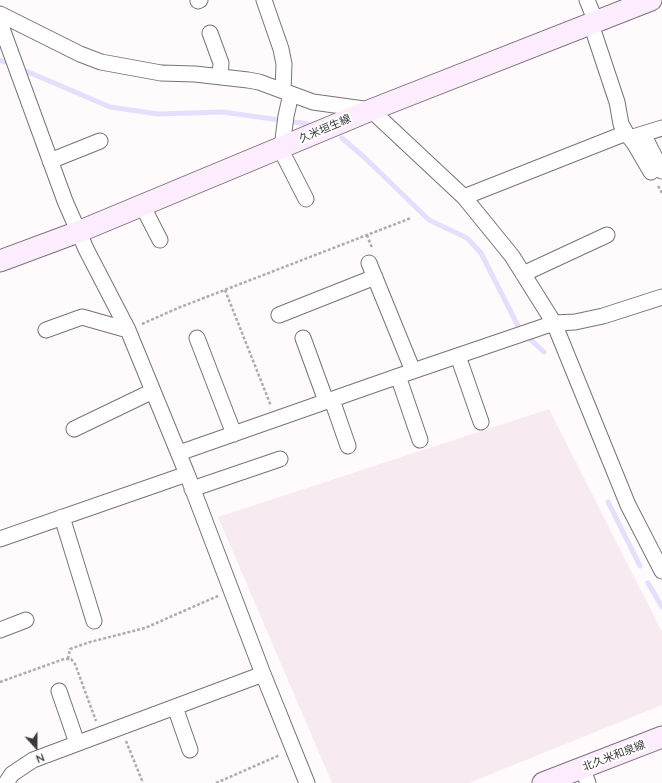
<!DOCTYPE html>
<meta charset="utf-8">
<style>
body{margin:0}
#map{position:relative;width:662px;height:783px;overflow:hidden;background:#fffafc;font-family:Quicksand,sans-serif}
canvas{display:block}
.north{position:absolute;left:16px;top:727px;width:40px;height:40px;-webkit-text-stroke:3px #fff;paint-order:stroke;rotate:159deg;font-size:11px;font-weight:700;line-height:16px;text-align:center;color:#3b393a}
.north::after{content:'';display:block;margin:auto;width:14px;height:18px;background:#3b393a;clip-path:polygon(50% 0,100% 100%,50% 72%,0 100%)}
</style>
<div id="map">
<canvas width="662" height="783"></canvas>
<div class="north">N</div>
</div>
<script>
const c = document.querySelector('canvas').getContext('2d');
c.lineJoin = 'round';
function fillPath(path, color) { c.fillStyle = color; c.fill(path, 'evenodd'); }
const poly = rows => new Path2D(rows.map(r => 'M' + r).join(''));
function stroke(path, color, width, dash) { c.strokeStyle = color; c.lineWidth = width; c.lineCap = dash ? 'butt' : 'round'; c.setLineDash(dash || []); c.stroke(path); }
function drawText(font, color, halo, rows, align = 'center') {
  c.font = font + ' Quicksand,"Noto Sans JP",sans-serif'; c.lineWidth = 4; c.setLineDash([]); c.textBaseline = 'middle'; c.strokeStyle = halo; c.fillStyle = color; for (const [text, x, y, turn = 0] of rows) {
    c.save(); c.translate(x, y); c.rotate((+turn || 0) * Math.PI / 180); c.textAlign = isNaN(turn) ? turn : align; if (halo) c.strokeText(text, 0, 0); c.fillText(text, 0, 0); c.restore();
  }
}
fillPath(poly([
 [549,409,662,632,662,705,469,783,332,783,218,517]
]), '#f7eaf0');
stroke(poly([
 [0,60,4,62],
 [26,71,110,107,158,114,223,112,308,124],
 [342,138,364,157,429,220,467,238,481,253,519,328],
 [530,339,544,352],
 [608,502,640,566],
 [648,583,662,607]
]), '#e7ddfd', 5);
const street = poly([
 [264,0,281,49,284,64,283,91],
 [587,0,596,22],
 [198,1,200,0],
 [0,14,80,54,101,62,161,73,195,74,248,80,259,82,313,102,371,110,464,197,512,256,554,323,628,505,662,571],
 [0,23,65,201,86,249,128,330,187,474,263,674,307,783],
 [591,24,617,102,621,124,626,133,634,143,651,172],
 [210,33,221,63,220,77],
 [291,94,286,116,282,147,285,158,306,199],
 [643,134,662,171],
 [633,137,662,128],
 [50,161,100,141],
 [464,197,626,133],
 [142,205,160,240],
 [369,263,413,371],
 [523,274,607,235],
 [279,315,375,277],
 [46,330,82,317,128,330],
 [197,338,234,434],
 [303,338,326,401],
 [458,356,481,422],
 [398,376,420,440],
 [332,400,348,446],
 [74,429,153,391],
 [179,453,413,371,554,323,575,322,603,316,662,297],
 [192,489,280,459],
 [62,517,94,621],
 [0,539,187,474],
 [0,630,26,620],
 [59,691,77,743],
 [175,707,190,750],
 [582,768,588,783],
 [6,783,12,774,33,760,263,674]
]);
const secondary = poly([
 [0,261,78,232,371,110,651,0],
 [543,783,662,737]
]);
stroke(street, '#787375', 17);
stroke(secondary, '#787375', 23);
stroke(poly([
 [658,186,662,193],
 [367,235,372,248],
 [225,290,271,406],
 [142,324,178,308,411,218],
 [68,659,70,649,90,642,145,628,218,596],
 [0,682,64,659,71,659,75,664,96,721],
 [126,741,143,783],
 [216,783,280,755]
]), '#b0acae', 2.5, [3, 2]);
stroke(street, '#fff', 15);
stroke(secondary, '#fdecfe', 21);
drawText('11px', '#3b393a', '#fff', [
 ["久米垣生線",325,129,-23],
 ["北久米和泉線",614,756,-21]
]);
</script>
